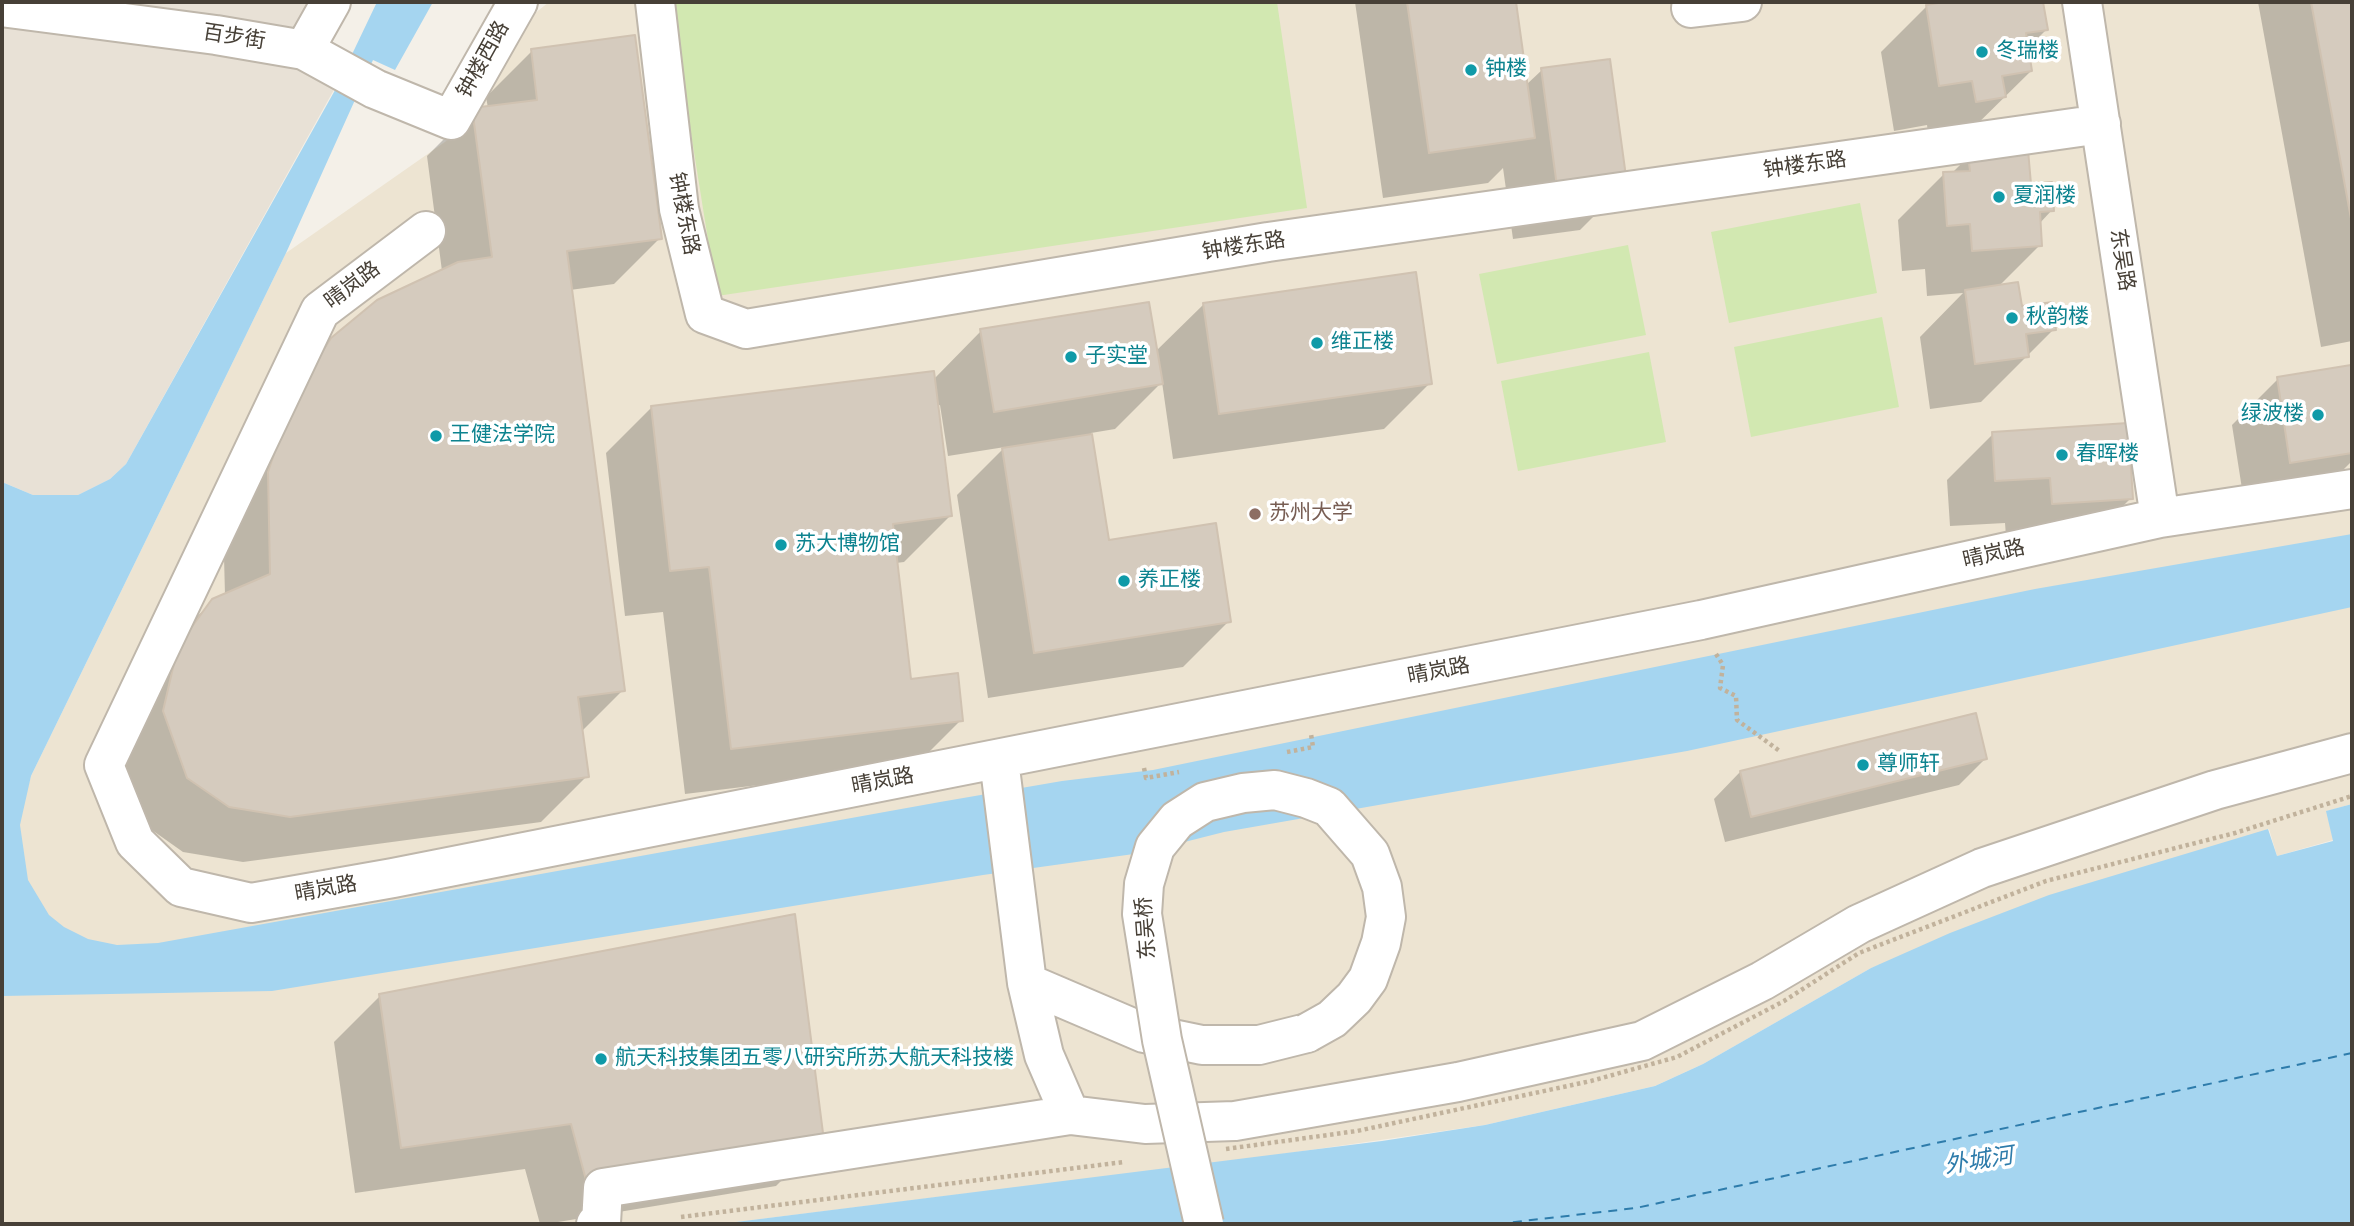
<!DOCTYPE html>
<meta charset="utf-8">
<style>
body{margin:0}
#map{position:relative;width:2354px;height:1226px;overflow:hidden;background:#f4f0e8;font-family:"Roboto Condensed",sans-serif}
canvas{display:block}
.frame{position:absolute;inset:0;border:4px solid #474037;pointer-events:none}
</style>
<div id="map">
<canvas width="2354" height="1226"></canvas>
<div class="frame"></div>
</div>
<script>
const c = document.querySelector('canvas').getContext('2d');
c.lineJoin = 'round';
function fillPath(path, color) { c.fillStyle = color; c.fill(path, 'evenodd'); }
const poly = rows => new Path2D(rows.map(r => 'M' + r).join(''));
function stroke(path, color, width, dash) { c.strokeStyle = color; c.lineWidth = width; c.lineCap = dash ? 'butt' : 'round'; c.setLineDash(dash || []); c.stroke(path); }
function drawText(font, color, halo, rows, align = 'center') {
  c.font = font + ' "Roboto Condensed","Noto Sans SC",sans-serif'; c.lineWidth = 7; c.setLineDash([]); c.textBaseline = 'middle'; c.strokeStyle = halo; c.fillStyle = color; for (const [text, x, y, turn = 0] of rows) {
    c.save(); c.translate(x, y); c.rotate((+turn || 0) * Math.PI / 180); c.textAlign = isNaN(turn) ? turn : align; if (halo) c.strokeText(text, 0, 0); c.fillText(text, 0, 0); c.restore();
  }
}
fillPath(poly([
 [36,2,353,2,337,32],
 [2,20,242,50,341,77,126,464,110,479,78,495,33,495,2,482]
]), '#e8e1d6');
fillPath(poly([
 [549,2,2352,2,2352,804,2327,811,2333,840,2277,856,2269,829,1871,968,1703,1064,1655,1086,1485,1125,1241,1160,720,1224,2,1224,2,940,11,844,31,776,286,253,462,130,514,30]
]), '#ede4d2');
fillPath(poly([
 [670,2,1277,2,1307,208,717,296],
 [1860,203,1877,293,1729,323,1711,232],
 [1628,245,1646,335,1497,364,1479,274],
 [1882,317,1899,407,1751,437,1734,347],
 [1649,352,1666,442,1518,471,1501,381]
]), '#d2e8b1');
fillPath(poly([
 [377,2,433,2,395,70,373,60,286,253,31,776,20,825,28,880,49,915,64,927,88,939,117,945,158,943,940,802,1062,781,1153,770,2035,589,2352,534,2352,607,1687,751,1224,832,1141,853,983,875,272,991,2,996,2,482,33,495,78,495,110,479,126,464,334,92],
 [2352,804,2352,1224,720,1224,1382,1141,1485,1125,1655,1086,1703,1064,1871,968,1950,933,2049,895,2268,829,2277,856,2333,841,2326,811]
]), '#a5d5f0');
fillPath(poly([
 [1355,2,1514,2,1526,85,1542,70,1626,184,1580,230,1513,239,1503,168,1488,183,1383,198],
 [1956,2,2041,2,2046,30,2027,49,2031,71,1958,143,1930,147,1927,125,1894,131,1881,52,1927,6],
 [2258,2,2352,2,2352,341,2321,347],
 [532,51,660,238,614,284,570,290,623,690,581,732,587,776,541,822,243,862,183,852,142,823,118,758,166,647,213,601,225,595,223,519,285,386,332,340,442,271,427,156,473,110,488,108,486,97],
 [1969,156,2029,186,2052,210,2039,224,2040,245,1999,286,2021,308,2054,329,1981,402,1930,409,1920,337,1963,293,1927,296,1925,269,1902,271,1898,220,1944,174,1952,173],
 [1204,304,1430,383,1384,429,1173,459,1162,382,1115,429,1091,433,1107,542,1229,621,1183,667,988,698,957,495,1005,447,948,456,940,405,937,406,950,516,904,562,896,563,910,681,961,720,915,766,685,794,663,612,625,616,606,453,652,407,934,379,981,331,1155,352],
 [2350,367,2352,461,2317,496,2245,508,2232,425,2278,379],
 [1993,434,2131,498,2085,544,2007,549,2005,523,1950,526,1947,480],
 [1985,759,1959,785,1725,842,1714,799,1740,772],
 [380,996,822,1140,776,1186,546,1224,540,1224,525,1169,355,1193,334,1042]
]), '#0003');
stroke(poly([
 [1497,1224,1636,1208,2352,1053]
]), '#2e7cab', 2, [9, 7]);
const building = poly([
 [1407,2,1516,2,1535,138,1429,153,1407,2],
 [1944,2,2043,2,2048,30,2026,33,2032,71,2002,76,2006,97,1976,102,1972,81,1939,86,1926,5,1944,2],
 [2311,2,2352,2,2352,224,2311,2],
 [635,35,662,239,567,251,625,691,578,697,589,777,290,817,229,807,187,778,163,711,178,646,212,599,270,574,268,472,292,400,331,338,377,300,458,262,492,257,472,108,537,100,531,49,635,35],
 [1610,59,1627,184,1558,194,1541,68,1610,59],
 [2028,150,2031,184,2052,182,2054,211,2040,212,2042,246,1972,251,1970,224,1947,226,1943,172,1970,171,1968,154,2028,150],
 [1416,272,1432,384,1219,414,1203,303,1416,272],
 [2018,282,2022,306,2053,302,2056,330,2026,334,2029,357,1975,364,1965,290,2018,282],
 [1149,302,1163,384,994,412,980,329,1149,302],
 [2351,365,2352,453,2290,463,2277,377,2351,365],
 [934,371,952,516,893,524,911,679,958,673,963,721,731,749,709,567,670,571,651,406,934,371],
 [2128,423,2133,499,2052,504,2050,478,1995,481,1992,432,2128,423],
 [1092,434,1109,540,1216,523,1231,622,1034,653,1002,448,1092,434],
 [1976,713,1987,759,1751,817,1740,771,1976,713],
 [795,914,824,1141,586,1180,571,1124,401,1148,379,994,795,914]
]);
fillPath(building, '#d5cbbe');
stroke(building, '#d0c2b1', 2);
const minor = poly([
 [655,2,679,209,705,314,746,329,1268,242,2101,124],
 [2082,2,2160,518],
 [2,7,216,35,304,50,375,89,451,120,518,2],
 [1691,8,1742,2],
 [304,50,331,2],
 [426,231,320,311,104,765,135,842,181,887,251,903,393,878,1701,620,2160,518,2352,489],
 [999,760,1027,983,1044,1055,1070,1115],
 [1027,983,1144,1033,1202,1045,1259,1045,1307,1033],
 [596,1224,601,1223,603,1188,1070,1115,1145,1124,1235,1121,1458,1082,1642,1041,1762,981,1859,924,1982,868,2215,790,2352,753]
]);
stroke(minor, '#bfb7ab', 42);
stroke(poly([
 [1716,654,1723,665,1720,688,1736,696,1737,720,1781,752],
 [1287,752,1313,747,1311,734],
 [1144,768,1146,778,1179,772],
 [681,1217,1124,1162]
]), '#c1b29c', 4.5, [3.5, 3.5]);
stroke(minor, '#fff', 38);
const minorBridge = poly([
 [1204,1224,1162,1040,1142,914,1144,884,1155,847,1177,820,1205,802,1243,793,1275,790,1306,798,1329,807,1370,854,1382,887,1386,917,1381,943,1368,979,1354,998,1332,1019,1307,1033]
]);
stroke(minorBridge, '#bfb7ab', 42, []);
stroke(poly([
 [1226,1149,1357,1131,1591,1081,1677,1057,1784,1001,1859,953,2046,881,2235,833,2352,796]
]), '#c1b29c', 4.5, [3.5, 3.5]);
stroke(minorBridge, '#fff', 38);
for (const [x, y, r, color] of [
 [1982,52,7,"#0f9aa8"],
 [1471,70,7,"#0f9aa8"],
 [1999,197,7,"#0f9aa8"],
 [2012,318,7,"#0f9aa8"],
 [1317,343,7,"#0f9aa8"],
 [1071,357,7,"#0f9aa8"],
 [2318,415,7,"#0f9aa8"],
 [436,436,7,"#0f9aa8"],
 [2062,455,7,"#0f9aa8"],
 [1255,514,7,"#8d6e63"],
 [781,545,7,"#0f9aa8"],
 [1124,581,7,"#0f9aa8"],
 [1863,765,7,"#0f9aa8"],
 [601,1059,7,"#0f9aa8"]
]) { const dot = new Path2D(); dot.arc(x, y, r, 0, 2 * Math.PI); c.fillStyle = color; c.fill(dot); stroke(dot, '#fff', 2.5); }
drawText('21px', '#474037', '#fff', [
 ["百步街",234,38,9],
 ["钟楼西路",484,60,-61],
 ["钟楼东路",1805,166,-8],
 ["钟楼东路",683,214,79],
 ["钟楼东路",1244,247,-9],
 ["东吴路",2121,260,81],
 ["晴岚路",353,286,-37],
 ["晴岚路",1994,555,-13],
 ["晴岚路",1439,672,-11],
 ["晴岚路",883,782,-11],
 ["晴岚路",326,890,-10],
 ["东吴桥",1147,928,-94]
]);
drawText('21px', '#0d838f', '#fff', [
 ["冬瑞楼",1996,52],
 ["钟楼",1485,70],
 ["夏润楼",2013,197],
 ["秋韵楼",2026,318],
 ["维正楼",1331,343],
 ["子实堂",1085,357],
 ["绿波楼",2304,415,"right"],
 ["王健法学院",450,436],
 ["春晖楼",2076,455],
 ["苏大博物馆",795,545],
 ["养正楼",1138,581],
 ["尊师轩",1877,765],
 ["航天科技集团五零八研究所苏大航天科技楼",615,1059]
], 'left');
drawText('21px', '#785e54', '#fff', [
 ["苏州大学",1269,514]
], 'left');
drawText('italic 23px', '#2e7cab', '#fff', [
 ["外城河",1979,1162,-9]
]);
</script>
